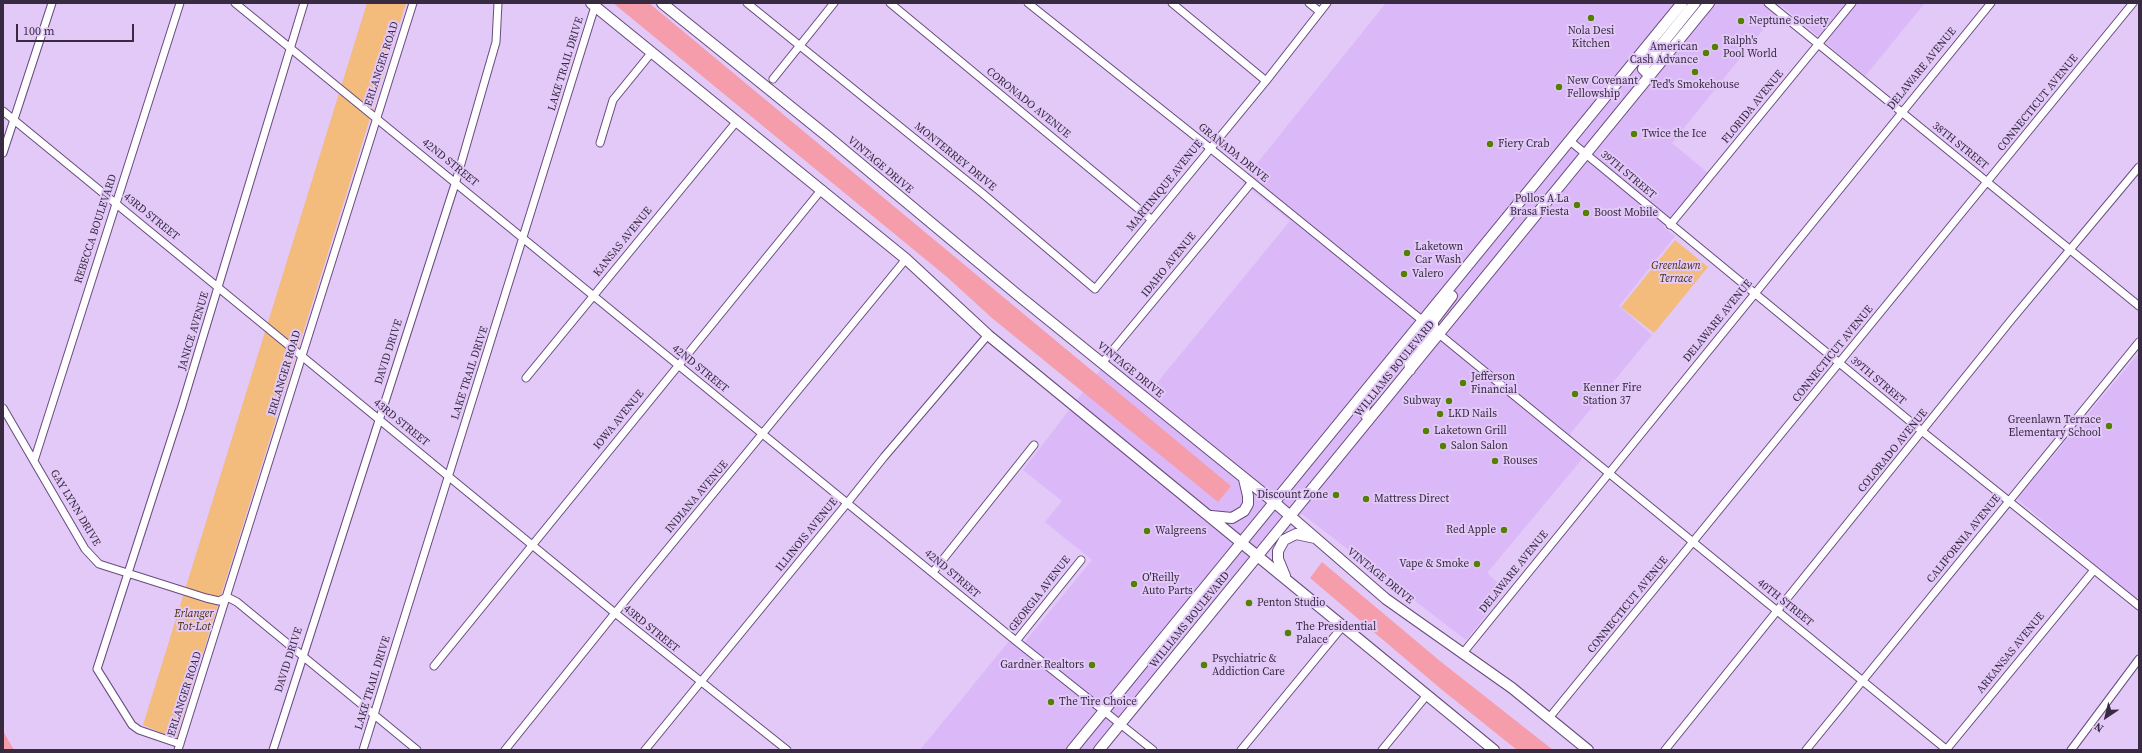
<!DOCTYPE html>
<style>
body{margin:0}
#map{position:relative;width:2142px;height:753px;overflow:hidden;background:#e2c9f8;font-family:"Source Serif 4",serif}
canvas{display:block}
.frame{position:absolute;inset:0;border:4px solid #372a41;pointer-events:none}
.north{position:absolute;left:2086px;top:697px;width:40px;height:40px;-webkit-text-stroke:3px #e2c9f8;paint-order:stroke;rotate:215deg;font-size:11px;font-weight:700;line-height:16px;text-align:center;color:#372a41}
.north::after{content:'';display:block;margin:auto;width:14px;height:18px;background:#372a41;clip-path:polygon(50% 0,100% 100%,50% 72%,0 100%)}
.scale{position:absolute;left:16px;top:24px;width:118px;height:18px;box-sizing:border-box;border:2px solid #372a41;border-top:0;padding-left:5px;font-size:12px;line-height:14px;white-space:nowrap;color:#372a41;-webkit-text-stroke:3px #e2c9f8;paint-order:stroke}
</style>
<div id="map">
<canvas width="2142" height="753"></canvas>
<div class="frame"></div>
<div class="north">N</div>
<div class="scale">100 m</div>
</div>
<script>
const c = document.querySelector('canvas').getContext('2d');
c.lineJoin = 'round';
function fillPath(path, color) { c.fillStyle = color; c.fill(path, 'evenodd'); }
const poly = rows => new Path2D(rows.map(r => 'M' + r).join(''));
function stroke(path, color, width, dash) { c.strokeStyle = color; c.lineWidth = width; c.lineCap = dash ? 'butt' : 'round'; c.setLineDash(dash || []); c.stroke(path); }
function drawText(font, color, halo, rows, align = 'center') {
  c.font = font + ' "Source Serif 4",serif'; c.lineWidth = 4; c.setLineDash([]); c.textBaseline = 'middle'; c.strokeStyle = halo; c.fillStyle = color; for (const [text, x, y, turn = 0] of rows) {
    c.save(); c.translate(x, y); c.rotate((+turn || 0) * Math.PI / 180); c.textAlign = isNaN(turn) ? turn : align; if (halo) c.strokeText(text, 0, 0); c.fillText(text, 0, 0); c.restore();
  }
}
fillPath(poly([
 [1386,3,1925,3,1865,76,1782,6,1672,143,1708,173,1664,227,1675,236,1619,306,1652,335,1570,434,1582,459,1487,573,1506,590,1466,640,1302,514,1256,566,1107,750,920,750,1010,640,1020,648,1092,560,1045,522,1062,501,1023,470,1110,357,1152,389,1290,221,1242,182],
 [2139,353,2139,595,2136,599,2017,499]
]), '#dbb8f8');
fillPath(poly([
 [367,3,406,3,176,739,143,725],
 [1675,240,1708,267,1654,333,1621,307]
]), '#f3bb7c');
fillPath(poly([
 [613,3,649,3,1231,486,1218,502,992,318,947,277],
 [1322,562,1440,661,1553,750,1517,750,1441,689,1310,578],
 [3,731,14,750,3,750]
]), '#f69dac');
const street = poly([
 [235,3,1016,641,1153,750],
 [747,3,982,193,1095,289,1266,81,1327,3],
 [890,3,1152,220],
 [1028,3,1210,148,1423,321],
 [1172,3,1266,81],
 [1309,3,1320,12],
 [1768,3,2139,306],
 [773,79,834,3],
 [3,111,615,613,787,750],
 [1570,141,1923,432,2139,606],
 [600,143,613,100,652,52],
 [3,153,52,3],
 [1670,225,1852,3],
 [1439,334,1947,750],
 [1102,363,1252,182],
 [526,378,737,121],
 [3,408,85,549,99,564,206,598,219,601,227,597,237,602,417,750],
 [34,461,180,3],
 [933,572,1034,445],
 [1016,641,1081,560],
 [1463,653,1991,3],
 [434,666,822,189],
 [1549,718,2133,3],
 [180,744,139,730,132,725,97,669,182,406,304,3],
 [178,750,413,3],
 [273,750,456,181,496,42,498,3],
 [363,750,596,3],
 [505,750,615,613,906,259],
 [645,750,848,502,884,457,988,335],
 [1241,750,1343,626],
 [1382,750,1427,695],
 [1665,750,2012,319,2139,167],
 [1806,750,2139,342],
 [1946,750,2094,570],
 [2071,750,2139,659]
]);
const secondary = poly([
 [591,3,906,259,988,335,1494,750],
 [662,3,827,136,1019,296,1274,502,1386,599,1512,688,1588,750],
 [1650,76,1643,69,1645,65,1695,3],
 [1439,334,1433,327,1433,321,1452,296],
 [1410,370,1409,360,1428,333,1423,321],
 [1369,419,1364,412,1365,406,1376,386],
 [1211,516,1232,518,1244,511,1248,504,1248,496,1244,479],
 [1285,576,1278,559,1278,551,1284,540,1296,534,1315,538],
 [1072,750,1682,3],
 [1099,750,1709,3]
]);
stroke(street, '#674b7d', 9);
stroke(secondary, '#674b7d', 12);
stroke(street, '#fff', 7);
stroke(secondary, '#fff', 10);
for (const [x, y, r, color] of [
 [1591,18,4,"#557f02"],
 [1741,21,4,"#557f02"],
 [1715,47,4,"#557f02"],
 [1706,53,4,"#557f02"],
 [1695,72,4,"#557f02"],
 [1559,87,4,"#557f02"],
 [1634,134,4,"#557f02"],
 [1490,144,4,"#557f02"],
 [1577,205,4,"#557f02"],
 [1586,213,4,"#557f02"],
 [1407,253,4,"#557f02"],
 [1404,274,4,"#557f02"],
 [1463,383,4,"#557f02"],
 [1575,394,4,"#557f02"],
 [1449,401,4,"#557f02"],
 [1440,414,4,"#557f02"],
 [2109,426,4,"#557f02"],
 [1426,431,4,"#557f02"],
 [1443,446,4,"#557f02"],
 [1495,461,4,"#557f02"],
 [1336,495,4,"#557f02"],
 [1366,499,4,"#557f02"],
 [1504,530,4,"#557f02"],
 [1147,531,4,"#557f02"],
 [1477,564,4,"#557f02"],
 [1134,584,4,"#557f02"],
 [1249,603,4,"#557f02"],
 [1288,633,4,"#557f02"],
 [1092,665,4,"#557f02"],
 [1204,665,4,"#557f02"],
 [1051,702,4,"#557f02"]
]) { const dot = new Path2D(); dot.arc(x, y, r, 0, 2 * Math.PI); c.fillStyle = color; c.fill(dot); stroke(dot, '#e2c9f8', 1.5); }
drawText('11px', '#372a41', '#e2c9f8', [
 ["Neptune Society",1749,21],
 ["Nola Desi",1591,31,"center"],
 ["Kitchen",1591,44,"center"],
 ["Ralph's",1723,41],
 ["Pool World",1723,54],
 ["American",1698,47,"right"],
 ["Cash Advance",1698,60,"right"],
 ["New Covenant",1567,81],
 ["Fellowship",1567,94],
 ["Ted's Smokehouse",1695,85,"center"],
 ["Twice the Ice",1642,134],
 ["Fiery Crab",1498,144],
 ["Pollos A La",1569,199,"right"],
 ["Brasa Fiesta",1569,212,"right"],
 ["Boost Mobile",1594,213],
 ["Laketown",1415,247],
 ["Car Wash",1415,260],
 ["Valero",1412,274],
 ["Jefferson",1471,377],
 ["Financial",1471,390],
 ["Kenner Fire",1583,388],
 ["Station 37",1583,401],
 ["Subway",1441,401,"right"],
 ["LKD Nails",1448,414],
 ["Greenlawn Terrace",2101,420,"right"],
 ["Elementary School",2101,433,"right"],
 ["Laketown Grill",1434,431],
 ["Salon Salon",1451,446],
 ["Rouses",1503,461],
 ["Discount Zone",1328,495,"right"],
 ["Mattress Direct",1374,499],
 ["Red Apple",1496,530,"right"],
 ["Walgreens",1155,531],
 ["Vape & Smoke",1469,564,"right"],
 ["O'Reilly",1142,578],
 ["Auto Parts",1142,591],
 ["Penton Studio",1257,603],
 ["The Presidential",1296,627],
 ["Palace",1296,640],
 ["Psychiatric &",1212,659],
 ["Addiction Care",1212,672],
 ["Gardner Realtors",1084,665,"right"],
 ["The Tire Choice",1059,702]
], 'left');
drawText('11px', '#372a41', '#e2c9f8', [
 ["ERLANGER ROAD",382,64,-72],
 ["LAKE TRAIL DRIVE",566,64,-73],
 ["DELAWARE AVENUE",1922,69,-51],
 ["CORONADO AVENUE",1028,103,39],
 ["CONNECTICUT AVENUE",2038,103,-51],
 ["FLORIDA AVENUE",1753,107,-51],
 ["38TH STREET",1960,146,39],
 ["GRANADA DRIVE",1233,153,39],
 ["MONTERREY DRIVE",955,157,39],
 ["42ND STREET",450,163,39],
 ["VINTAGE DRIVE",880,165,40],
 ["39TH STREET",1628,175,40],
 ["MARTINIQUE AVENUE",1165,186,-51],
 ["43RD STREET",151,217,39],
 ["REBECCA BOULEVARD",96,229,-72],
 ["KANSAS AVENUE",623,242,-51],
 ["IDAHO AVENUE",1169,265,-51],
 ["DELAWARE AVENUE",1718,321,-51],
 ["JANICE AVENUE",194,331,-73],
 ["DAVID DRIVE",389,352,-72],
 ["CONNECTICUT AVENUE",1833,354,-51],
 ["42ND STREET",700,369,39],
 ["WILLIAMS BOULEVARD",1395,369,-51],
 ["VINTAGE DRIVE",1130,370,39],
 ["ERLANGER ROAD",285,373,-73],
 ["LAKE TRAIL DRIVE",470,373,-72],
 ["39TH STREET",1878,381,40],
 ["IOWA AVENUE",619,420,-51],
 ["43RD STREET",401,423,39],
 ["COLORADO AVENUE",1893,451,-51],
 ["INDIANA AVENUE",697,497,-50],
 ["GAY LYNN DRIVE",75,508,59],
 ["ILLINOIS AVENUE",807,535,-51],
 ["CALIFORNIA AVENUE",1964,539,-51],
 ["DELAWARE AVENUE",1514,572,-51],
 ["42ND STREET",952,574,40],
 ["VINTAGE DRIVE",1380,576,39],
 ["GEORGIA AVENUE",1040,594,-52],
 ["40TH STREET",1785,603,39],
 ["CONNECTICUT AVENUE",1628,605,-51],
 ["WILLIAMS BOULEVARD",1190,620,-51],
 ["43RD STREET",651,629,39],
 ["ARKANSAS AVENUE",2011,653,-51],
 ["DAVID DRIVE",289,660,-72],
 ["LAKE TRAIL DRIVE",373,683,-73],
 ["ERLANGER ROAD",185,694,-72]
]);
drawText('italic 11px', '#4a2e07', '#e2c9f8', [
 ["Greenlawn",1676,266],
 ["Terrace",1676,279],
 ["Erlanger",194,614],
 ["Tot-Lot",194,627]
]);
</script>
